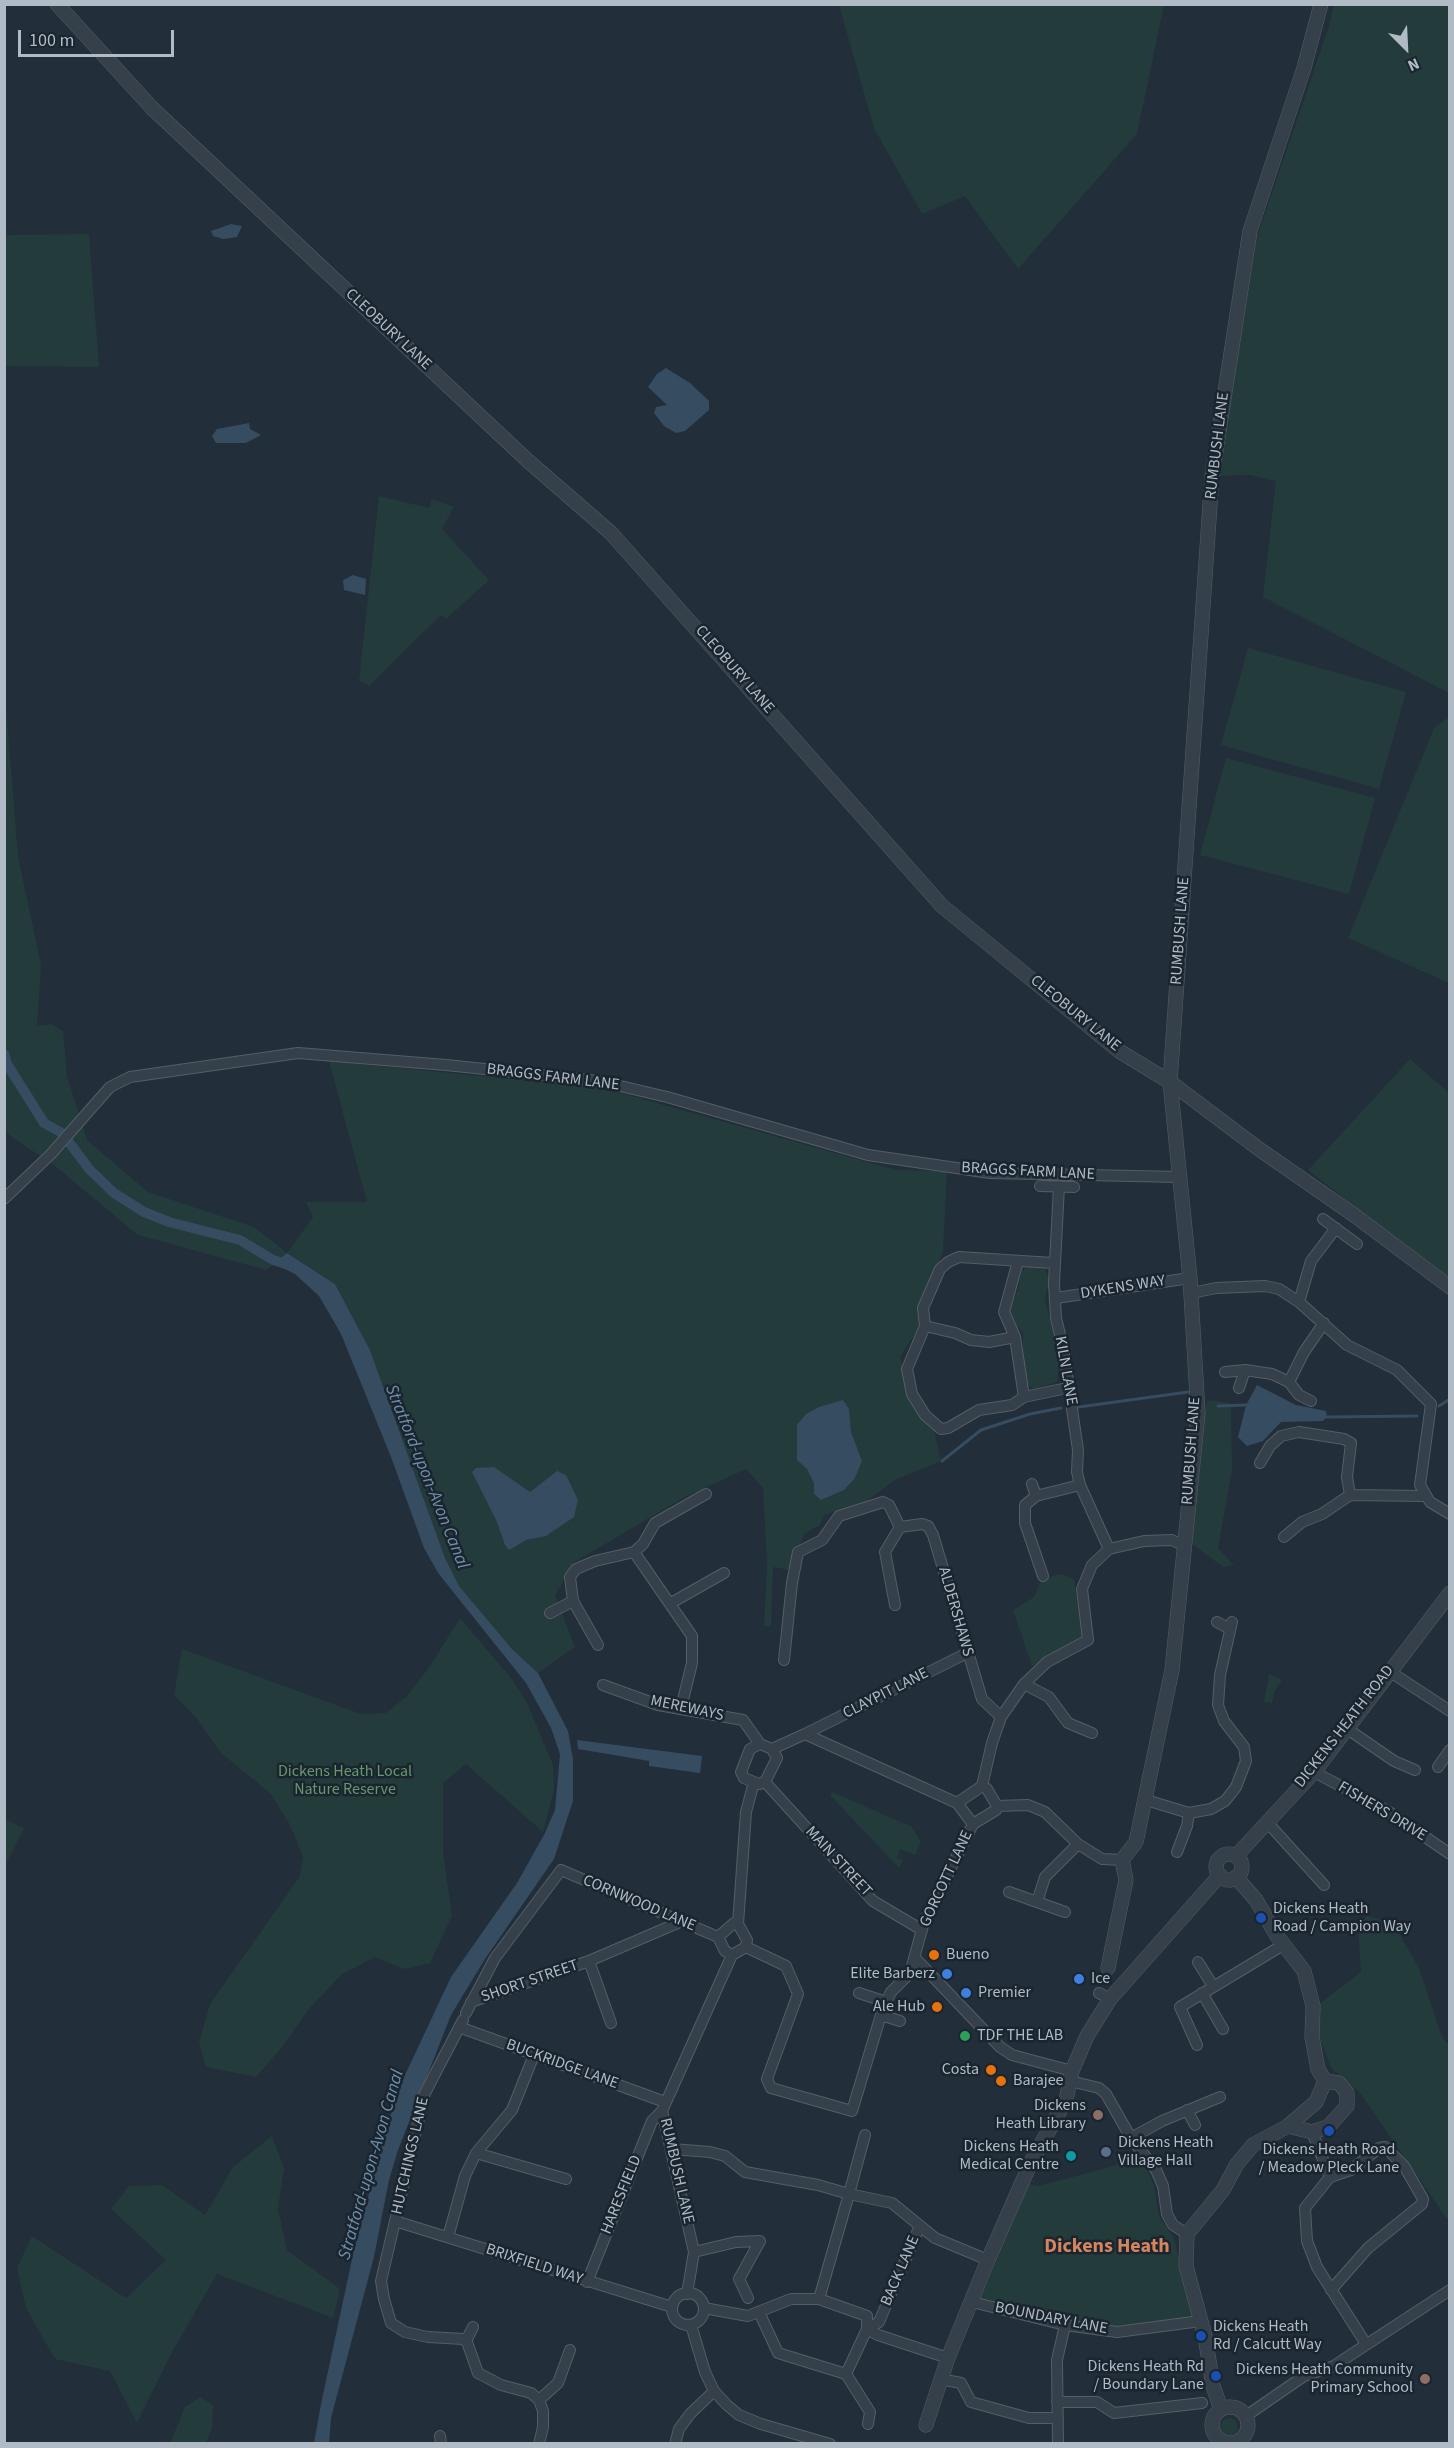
<!DOCTYPE html>
<style>
body{margin:0}
#map{position:relative;width:1454px;height:2448px;overflow:hidden;background:#222e3a;font-family:"Source Sans 3",sans-serif}
canvas{display:block}
.frame{position:absolute;inset:0;border:6px solid #b0bbc6;pointer-events:none}
.north{position:absolute;left:1376px;top:18px;width:60px;height:60px;-webkit-text-stroke:4px #1b252f;paint-order:stroke;rotate:156deg;font-size:16px;font-weight:700;line-height:24px;text-align:center;color:#b0bbc6}
.north::after{content:'';display:block;margin:auto;width:21px;height:27px;background:#b0bbc6;clip-path:polygon(50% 0,100% 100%,50% 72%,0 100%)}
.scale{position:absolute;left:18px;top:30px;width:156px;height:27px;box-sizing:border-box;border:3px solid #b0bbc6;border-top:0;padding-left:8px;font-size:18px;line-height:21px;white-space:nowrap;color:#b0bbc6;-webkit-text-stroke:4px #1b252f;paint-order:stroke}
</style>
<div id="map">
<canvas width="1454" height="2448"></canvas>
<div class="frame"></div>
<div class="north">N</div>
<div class="scale">100 m</div>
</div>
<script>
const c = document.querySelector('canvas').getContext('2d');
c.lineJoin = 'round';
function fillPath(path, color) { c.fillStyle = color; c.fill(path, 'evenodd'); }
const poly = rows => new Path2D(rows.map(r => 'M' + r).join(''));
function stroke(path, color, width, dash) { c.strokeStyle = color; c.lineWidth = width; c.lineCap = dash ? 'butt' : 'round'; c.setLineDash(dash || []); c.stroke(path); }
function drawText(font, color, halo, rows, align = 'center') {
  c.font = font + ' "Source Sans 3",sans-serif'; c.lineWidth = 5; c.setLineDash([]); c.textBaseline = 'middle'; c.strokeStyle = halo; c.fillStyle = color; for (const [text, x, y, turn = 0] of rows) {
    c.save(); c.translate(x, y); c.rotate((+turn || 0) * Math.PI / 180); c.textAlign = isNaN(turn) ? turn : align; if (halo) c.strokeText(text, 0, 0); c.fillText(text, 0, 0); c.restore();
  }
}
fillPath(poly([
 [839,5,1164,5,1137,134,1018,269,965,196,922,214,874,128],
 [1334,5,1449,5,1449,693,1263,597,1276,481,1250,475,1219,476,1257,237,1328,29],
 [89,234,99,367,5,366,5,235],
 [379,496,429,508,432,499,454,507,442,529,489,580,446,619,441,615,369,686,359,681],
 [1248,648,1406,692,1379,789,1221,745],
 [4,680,18,857,41,964,37,1026,51,1024,63,1031,67,1076,87,1140,148,1192,254,1227,287,1253,313,1217,306,1202,367,1202,329,1061,603,1088,896,1170,947,1171,943,1252,921,1301,918,1329,900,1357,909,1385,932,1421,941,1461,895,1480,865,1502,824,1515,820,1525,804,1534,790,1570,773,1567,771,1626,764,1626,767,1566,763,1488,746,1469,683,1498,573,1563,555,1596,575,1647,538,1673,512,1649,459,1586,445,1558,370,1350,335,1284,288,1253,266,1270,138,1235,54,1165,9,1135,4,1126],
 [1449,717,1449,983,1348,938,1434,728],
 [1226,758,1375,798,1349,894,1200,855],
 [1410,1059,1449,1093,1449,1280,1308,1170],
 [1035,1265,1044,1268,1049,1279,1045,1301,1055,1338,1061,1349,1057,1382,1035,1389,1026,1384,1023,1372,1023,1333,1009,1318,1009,1307,1018,1290,1021,1272,1026,1267],
 [1207,1400,1231,1403,1232,1471,1218,1548,1234,1565,1223,1567,1192,1544,1197,1470],
 [1059,1574,1074,1579,1082,1641,1032,1666,1013,1610,1034,1597,1041,1580],
 [460,1618,512,1679,527,1703,553,1765,554,1790,543,1832,466,1764,443,1783,443,1852,452,1916,430,1963,404,1969,375,1957,342,1974,308,2010,284,2045,256,2077,206,2067,199,2042,210,2004,300,1876,303,1857,290,1825,271,1794,221,1753,197,1719,174,1695,182,1649,361,1714,386,1713,407,1696,430,1666],
 [1269,1674,1282,1680,1274,1692,1272,1703,1264,1702],
 [832,1792,912,1827,921,1842,915,1855,900,1849,897,1858,903,1860,899,1868,830,1795],
 [5,1819,24,1828,5,1866],
 [1367,1916,1393,1923,1419,1968,1442,2037,1449,2045,1450,2217,1447,2219,1360,2093,1331,2068,1319,2036,1318,2005,1361,1972,1358,1926],
 [272,2136,284,2168,278,2209,287,2250,340,2289,333,2318,217,2274,171,2354,137,2423,110,2371,55,2359,26,2308,17,2268,32,2236,126,2298,166,2260,111,2209,129,2186,162,2185,205,2215,233,2167],
 [1142,2158,1154,2185,1159,2216,1174,2238,1193,2317,1116,2328,1037,2315,980,2299,1029,2184,1039,2186],
 [200,2397,213,2405,212,2428,206,2443,170,2443,185,2407],
 '1220 2427a9 9 0 1 1 18 0a9 9 0 1 1-18 0Z'
]), '#243b3b');
fillPath(poly([
 [231,224,242,226,237,237,223,239,213,236,211,231],
 [666,368,690,383,709,401,709,410,685,431,676,433,664,426,654,413,656,407,667,405,648,387,657,374],
 [249,423,250,429,261,435,246,443,216,443,212,436,217,429],
 [353,575,366,579,365,595,344,590,343,580],
 [287,1253,335,1284,370,1350,445,1558,459,1586,512,1649,538,1673,568,1731,573,1759,573,1801,554,1859,485,1959,451,2015,398,2150,389,2180,374,2257,331,2418,329,2444,314,2443,321,2404,354,2250,389,2119,405,2075,451,1977,517,1883,545,1833,555,1810,560,1754,551,1728,526,1683,438,1573,424,1548,391,1457,341,1334,319,1296,295,1274,274,1264],
 [1257,1385,1296,1405,1326,1411,1327,1417,1323,1421,1281,1422,1263,1441,1247,1446,1238,1437,1246,1405],
 [843,1400,849,1409,851,1432,862,1461,855,1478,844,1490,821,1500,814,1494,814,1483,807,1469,797,1460,797,1425,806,1414,819,1407],
 [494,1467,530,1492,557,1471,566,1475,578,1500,574,1517,546,1536,526,1540,509,1550,505,1545,497,1522,472,1472,476,1468],
 [577,1740,702,1756,700,1773,649,1766,649,1761,578,1749]
]), '#354c61');
stroke(poly([
 [1218,1406,1246,1405],
 [1439,1406,1450,1399],
 [1079,1407,1188,1392],
 [1327,1417,1417,1416],
 [942,1461,981,1430,1030,1414,1061,1408]
]), '#354c61', 3);
stroke(poly([
 [4,1054,7,1064,44,1123,62,1133,90,1170,114,1193,144,1212,169,1222,240,1240,273,1260,289,1265]
]), '#354c61', 10);
const minor = poly([
 [1040,1186,1074,1187],
 [1059,1186,1054,1283,1056,1318,1063,1347,1078,1450,1077,1472,1080,1485,1109,1549],
 [4,1199,51,1154,110,1087,130,1077,298,1053,446,1065,599,1081,667,1097,868,1155,990,1173,1180,1177],
 [1323,1219,1357,1244],
 [1018,1261,1004,1312,1015,1337,1024,1397],
 [1053,1263,959,1257,948,1262,940,1269,923,1308,925,1326,907,1369,912,1394,925,1415,941,1429,948,1428,979,1410,1012,1405,1024,1397,1067,1388],
 [1192,1293,1216,1288,1265,1286,1279,1289,1299,1302,1347,1345,1397,1370,1431,1404,1420,1485,1430,1502,1450,1514],
 [1056,1298,1190,1278],
 [1299,1302,1311,1261,1336,1228],
 [925,1326,955,1333,971,1340,989,1342,1015,1337],
 [1225,1372,1245,1370,1272,1374,1289,1382],
 [1239,1388,1245,1370],
 [1311,1401,1299,1395,1289,1382,1304,1352,1324,1323],
 [1260,1463,1270,1446,1281,1436,1299,1432,1344,1439,1351,1443,1347,1477,1350,1495,1322,1514,1302,1522,1284,1537],
 [1032,1484,1036,1496],
 [1350,1495,1425,1496],
 [634,1552,643,1544,655,1523,706,1494],
 [1043,1576,1025,1523,1025,1505,1036,1496,1080,1485],
 [671,1603,724,1573],
 [895,1605,885,1552,900,1527],
 [550,1613,573,1601],
 [1217,1622,1230,1629],
 [598,1645,573,1601,570,1577,576,1569,595,1561,634,1552,692,1636,692,1663,681,1708],
 [784,1660,792,1583,798,1552,822,1540,839,1516,883,1502,889,1505,900,1527,922,1524,928,1526,933,1535,982,1699,1001,1717],
 [1389,1671,1450,1711],
 [1024,1684,1049,1697,1068,1723,1092,1733],
 [603,1685,658,1705,743,1720,760,1744],
 [1346,1728,1394,1761,1415,1770],
 [805,1734,967,1653],
 [760,1744,772,1749,777,1758,765,1782,759,1784,744,1778,741,1772,750,1749,760,1744],
 [772,1749,805,1734,957,1803],
 [1438,1767,1450,1750],
 [1314,1772,1386,1810,1450,1854],
 [765,1782,873,1901,922,1930],
 [982,1786,992,1743,1001,1717,1024,1684,1047,1662,1088,1640,1082,1589,1092,1565,1109,1549,1144,1541,1172,1540,1184,1546],
 [982,1786,987,1789,997,1806,996,1810,973,1824,957,1803,982,1786],
 [1146,1800,1189,1813,1211,1809,1225,1801,1236,1787,1246,1761,1244,1747,1224,1721,1218,1705,1220,1675,1232,1622],
 [997,1806,1028,1805,1045,1812,1078,1844,1102,1859,1122,1860],
 [1267,1822,1324,1885],
 [1177,1852,1187,1826,1189,1813],
 [1009,1892,1065,1912],
 [1037,1902,1045,1877,1078,1844],
 [738,1924,746,1812,754,1782],
 [746,1947,786,1966,798,1994,767,2079,771,2088,852,2111,881,2015,900,2021],
 [915,1958,1000,2047,1012,2055,1072,2071],
 [589,1961,611,2023],
 [1198,1962,1213,1986],
 [859,1993,886,2002,891,1992,910,1973,924,1922,973,1824],
 [1099,1993,1110,1999],
 [1202,1993,1223,2029],
 [471,2002,589,1961,680,1922],
 [466,2013,495,1958,561,1870,718,1937],
 [463,2020,425,2093,381,2281,384,2299,391,2323,405,2332,428,2337,463,2339,467,2342,478,2373,501,2385,531,2393,539,2400,543,2411,543,2427,539,2444],
 [459,2027,665,2102],
 [1197,2045,1180,2007,1283,1945],
 [1070,2081,1099,2088,1106,2094,1131,2138,1156,2170,1163,2186,1167,2214,1173,2225,1187,2234],
 [1187,2110,1195,2125],
 [1312,2132,1330,2177,1305,2208,1307,2241,1317,2267,1366,2344],
 [865,2135,849,2194,892,2203,935,2238,988,2260],
 [1131,2138,1162,2121,1220,2097],
 [672,2149,710,2152,725,2156,745,2172,818,2185,849,2194,819,2299],
 [476,2153,566,2179],
 [1330,2177,1351,2170,1379,2148,1385,2147,1404,2166,1423,2199,1422,2204,1368,2248,1331,2290],
 [395,2221,672,2307],
 [448,2237,465,2176,476,2153,512,2110,534,2055],
 [694,2252,736,2242,760,2241,739,2279,748,2298],
 [587,2282,652,2121,662,2111],
 '672 2309a16 16 0 1 1 32 0a16 16 0 1 1-32 0Z',
 [687,2294,694,2252,662,2111,732,1955,746,1947,747,1940,738,1924,734,1923,718,1937,725,1951,732,1955],
 [972,2302,1065,2325,1117,2332,1201,2321],
 [704,2308,748,2316,791,2299,819,2299,867,2316,867,2329,878,2335,948,2358],
 [759,2312,778,2353,846,2374,870,2412,868,2424],
 [691,2325,705,2372,714,2391,727,2405,739,2415,761,2424,830,2444],
 [466,2341,473,2327],
 [846,2374,867,2329,879,2322,919,2228],
 [940,2379,961,2383,971,2402,1029,2418,1058,2418],
 [539,2400,558,2383,570,2350],
 [1057,2402,1097,2402,1114,2413,1202,2403],
 [1246,2416,1304,2376,1334,2366,1352,2354,1450,2290],
 [440,2436,441,2444],
 [1238,2441,1240,2444],
 [675,2444,679,2429,690,2414,714,2391],
 [1058,2444,1057,2360,1065,2325]
]);
const tertiary = poly([
 [57,4,152,108,527,460,611,533,942,906,1119,1051,1170,1082,1259,1149,1354,1215,1450,1287],
 '1216 1867a13 13 0 1 1 26 0a13 13 0 1 1-26 0Z',
 [1236,1856,1314,1772,1450,1593],
 [1236,1877,1256,1900,1277,1936,1304,1971,1313,2006,1312,2037,1318,2069,1325,2081,1339,2083,1347,2093,1347,2106,1328,2127,1312,2132,1288,2126],
 [1108,1968,1126,1880,1122,1860,1136,1842,1172,1670,1198,1413,1190,1278,1170,1082,1212,476,1250,231,1304,68,1321,4],
 '1212 2425a18 18 0 1 1 36 0a18 18 0 1 1-36 0Z',
 [1221,2409,1213,2386,1205,2336,1186,2266,1187,2234,1223,2190,1237,2164,1253,2145,1288,2126,1316,2102,1325,2081],
 [926,2425,948,2358,988,2260,1031,2162,1066,2100,1072,2071,1087,2036,1110,1999,1220,1875]
]);
stroke(minor, '#535e68', 12);
stroke(tertiary, '#535e68', 15);
stroke(minor, '#35404a', 10);
stroke(tertiary, '#35404a', 14);
for (const [x, y, r, color] of [
 [1261,1918,6,"#1a4fb4"],
 [934,1955,6,"#e8710a"],
 [947,1974,6,"#3f7fe0"],
 [1079,1979,6,"#3f7fe0"],
 [966,1993,6,"#3f7fe0"],
 [937,2007,6,"#e8710a"],
 [965,2036,6,"#2e9e5b"],
 [991,2070,6,"#e8710a"],
 [1001,2081,6,"#e8710a"],
 [1098,2115,6,"#8d6e63"],
 [1329,2131,6,"#1a4fb4"],
 [1106,2152,6,"#5c6f8a"],
 [1071,2156,6,"#0f9aa8"],
 [1201,2336,6,"#1a4fb4"],
 [1216,2376,6,"#1a4fb4"],
 [1425,2379,6,"#8d6e63"]
]) { const dot = new Path2D(); dot.arc(x, y, r, 0, 2 * Math.PI); c.fillStyle = color; c.fill(dot); stroke(dot, '#1b252f', 2); }
drawText('16px', '#b0bbc6', '#1b252f', [
 ["CLEOBURY LANE",388,330,43],
 ["RUMBUSH LANE",1218,446,-83],
 ["CLEOBURY LANE",734,670,49],
 ["RUMBUSH LANE",1181,931,-86],
 ["CLEOBURY LANE",1075,1014,39],
 ["BRAGGS FARM LANE",553,1078,7],
 ["BRAGGS FARM LANE",1028,1172,3],
 ["DYKENS WAY",1123,1288,-9],
 ["KILN LANE",1065,1371,80],
 ["RUMBUSH LANE",1192,1451,-86],
 ["ALDERSHAWS",955,1612,74],
 ["CLAYPIT LANE",886,1694,-27],
 ["MEREWAYS",687,1709,12],
 ["DICKENS HEATH ROAD",1345,1727,-52],
 ["FISHERS DRIVE",1382,1812,31],
 ["MAIN STREET",838,1862,47],
 ["GORCOTT LANE",947,1879,-65],
 ["CORNWOOD LANE",639,1904,23],
 ["SHORT STREET",530,1982,-19],
 ["BUCKRIDGE LANE",562,2065,20],
 ["HUTCHINGS LANE",411,2156,-77],
 ["RUMBUSH LANE",676,2171,77],
 ["HARESFIELD",622,2195,-68],
 ["BRIXFIELD WAY",534,2265,18],
 ["BACK LANE",901,2271,-67],
 ["BOUNDARY LANE",1051,2319,11]
]);
drawText('16px', '#67976d', '#1b252f', [
 ["Dickens Heath Local",345,1772],
 ["Nature Reserve",345,1790]
]);
drawText('16px', '#b0bbc6', '#1b252f', [
 ["Dickens Heath",1273,1909],
 ["Road / Campion Way",1273,1927],
 ["Bueno",946,1955],
 ["Elite Barberz",935,1974,"right"],
 ["Ice",1091,1979],
 ["Premier",978,1993],
 ["Ale Hub",925,2007,"right"],
 ["TDF THE LAB",977,2036],
 ["Costa",979,2070,"right"],
 ["Barajee",1013,2081],
 ["Dickens",1086,2106,"right"],
 ["Heath Library",1086,2124,"right"],
 ["Dickens Heath",1118,2143],
 ["Village Hall",1118,2161],
 ["Dickens Heath",1059,2147,"right"],
 ["Medical Centre",1059,2165,"right"],
 ["Dickens Heath Road",1329,2150,"center"],
 ["/ Meadow Pleck Lane",1329,2168,"center"],
 ["Dickens Heath",1213,2327],
 ["Rd / Calcutt Way",1213,2345],
 ["Dickens Heath Rd",1204,2367,"right"],
 ["/ Boundary Lane",1204,2385,"right"],
 ["Dickens Heath Community",1413,2370,"right"],
 ["Primary School",1413,2388,"right"]
], 'left');
drawText('italic 18px', '#708faa', '#1b252f', [
 ["Stratford-upon-Avon Canal",426,1477,68],
 ["Stratford-upon-Avon Canal",372,2165,-74]
]);
drawText('bold 20px', '#d3855e', '#1b252f', [
 ["Dickens Heath",1107,2248]
]);
</script>
